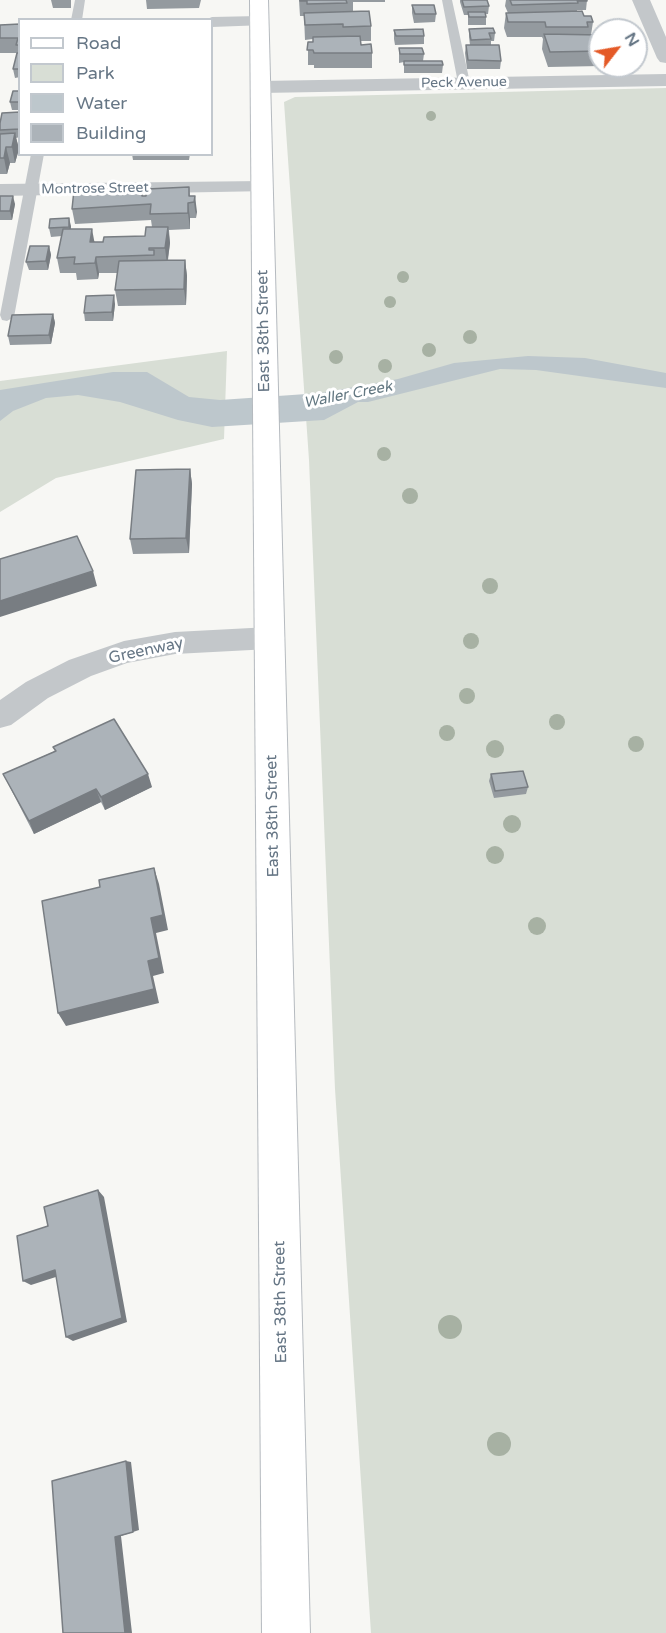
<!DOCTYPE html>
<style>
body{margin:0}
#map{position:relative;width:666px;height:1633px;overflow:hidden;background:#f7f7f4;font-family:"Varela Round",sans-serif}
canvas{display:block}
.legend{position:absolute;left:18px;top:18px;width:195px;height:138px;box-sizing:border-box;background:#fff;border:2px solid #c2c8ce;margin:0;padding:8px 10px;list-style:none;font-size:18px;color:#667685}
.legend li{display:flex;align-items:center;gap:12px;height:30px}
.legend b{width:30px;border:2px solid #c2c8ce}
.north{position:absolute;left:588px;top:18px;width:60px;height:60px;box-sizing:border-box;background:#fff;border:2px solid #c2c8ce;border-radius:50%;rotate:59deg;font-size:16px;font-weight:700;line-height:24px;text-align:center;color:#667685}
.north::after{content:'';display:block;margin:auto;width:21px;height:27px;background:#e45a27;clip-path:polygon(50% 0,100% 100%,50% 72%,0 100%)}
</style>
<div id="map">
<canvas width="666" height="1633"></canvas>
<ul class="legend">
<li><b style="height:8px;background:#fff"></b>Road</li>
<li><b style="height:16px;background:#d8ded5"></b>Park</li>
<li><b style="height:16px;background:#bdc7cc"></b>Water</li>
<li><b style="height:16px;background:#acb3b9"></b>Building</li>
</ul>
<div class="north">N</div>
</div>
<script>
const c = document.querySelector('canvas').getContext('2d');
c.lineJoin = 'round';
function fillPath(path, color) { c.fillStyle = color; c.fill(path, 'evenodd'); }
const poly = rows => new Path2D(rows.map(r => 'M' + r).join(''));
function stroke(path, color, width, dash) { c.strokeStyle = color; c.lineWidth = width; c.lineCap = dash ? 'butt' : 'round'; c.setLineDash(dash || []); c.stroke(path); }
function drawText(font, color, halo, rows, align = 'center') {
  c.font = font + ' "Varela Round",sans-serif'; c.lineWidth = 6; c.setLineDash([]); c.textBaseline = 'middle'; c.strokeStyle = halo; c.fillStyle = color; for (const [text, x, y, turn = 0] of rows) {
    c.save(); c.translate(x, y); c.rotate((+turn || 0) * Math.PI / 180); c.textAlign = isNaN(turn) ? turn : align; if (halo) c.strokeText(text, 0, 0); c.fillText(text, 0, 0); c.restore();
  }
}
fillPath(poly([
 [666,88,666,1633,371,1633,335,1089,309,460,284,102,295,97],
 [227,351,224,439,56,478,0,512,0,381]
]), '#d8ded5');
fillPath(poly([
 [528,356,585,358,666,373,666,388,536,370,500,369,368,402,358,402,324,420,212,427,178,420,120,402,78,395,46,398,13,411,0,421,0,390,113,372,147,372,189,397,220,400,321,393,398,379,454,363]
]), '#bdc7cc');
const secondary = poly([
 [250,0,268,0,310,1633,262,1633,250,0]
]);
stroke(secondary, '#b5babf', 2);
fillPath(poly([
 [75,0,85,0,82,20,71,20,75,0],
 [442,0,452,0,470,83,468,86,464,87,458,83,442,0],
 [31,154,44,154,14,317,7,321,2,320,0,315,31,154]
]), '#c3c7ca');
fillPath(poly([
 [632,0,650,0,666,37,666,63,660,62,657,58,632,0],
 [259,16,265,17,268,21,265,25,212,27,212,20,205,20,212,17,259,16],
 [666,74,666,86,261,93,254,91,252,87,254,83,261,81,666,74],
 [262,181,269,183,272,187,269,191,0,196,0,184,262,181],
 [270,627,280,630,285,638,280,646,270,649,175,654,127,663,91,676,48,698,11,725,0,728,0,700,26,682,69,660,124,641,175,632,270,627]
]), '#c3c7ca');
fillPath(secondary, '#fff');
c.fillStyle = '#a7b1a3';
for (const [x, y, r] of [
 [431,116,5],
 [403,277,6],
 [390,302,6],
 [470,337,7],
 [429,350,7],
 [336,357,7],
 [385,366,7],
 [384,454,7],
 [410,496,8],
 [490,586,8],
 [471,641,8],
 [467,696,8],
 [557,722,8],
 [447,733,8],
 [636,744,8],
 [495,749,9],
 [512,824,9],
 [495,855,9],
 [537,926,9],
 [450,1327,12],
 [499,1444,12]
]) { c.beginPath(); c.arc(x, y, r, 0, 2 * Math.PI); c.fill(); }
fillPath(poly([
 [51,0,71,0,71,8,53,8],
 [146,0,201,0,199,8,147,9],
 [299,0,385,0,385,2,353,2,353,12,371,26,371,41,361,41,361,45,372,53,372,68,314,68,314,65,308,65,308,42,313,42,313,39,305,40,304,16,300,16],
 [460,0,487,0,489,6,488,14,486,14,486,25,468,25,468,15,464,15,460,2],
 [506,0,587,0,586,10,577,10,577,11,593,22,591,35,600,35,600,66,601,66,548,67,542,49,543,39,542,37,507,37,504,28,506,13,508,13,505,6],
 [412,5,436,14,435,22,414,23,412,13],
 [20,24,20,77,15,78,13,69,17,53,0,53,0,25],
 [469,29,495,33,494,41,491,41,491,45,501,61,500,69,467,69,465,53,466,45,470,45,469,37],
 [394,30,424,36,424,44,395,45,394,39],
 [399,48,424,54,423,61,443,65,442,73,404,73,404,62,399,63],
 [20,91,20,110,12,110,10,102],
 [20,112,20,137,16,138,19,149,15,163,10,163,7,174,0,174,0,123],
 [132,154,190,154,189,160,133,160],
 [189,187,190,196,195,196,196,218,190,218,190,229,169,230,170,243,168,260,185,260,187,276,186,305,118,306,115,290,117,273,99,273,98,279,77,280,76,273,60,273,57,258,62,236,51,237,49,228,71,226,71,229,95,242,103,242,145,236,152,227,151,220,75,224,72,209,142,189,143,196],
 [0,196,15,204,12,220,0,220],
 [49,246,51,255,48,270,29,270,26,262],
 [115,304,113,321,85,321,84,313],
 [53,314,55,323,51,344,10,345,8,336],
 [190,469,192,484,189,553,133,554,130,539],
 [53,747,152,787,105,810,101,802,34,834,3,774,55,751],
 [491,774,528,787,526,794,494,798,489,781]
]), '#949a9f');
fillPath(poly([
 [15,133,19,149,15,163,12,147],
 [6,147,10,163,7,174,4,158],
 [13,196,15,204,12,220,10,211],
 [195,196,197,212,196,218,194,202],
 [188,203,190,218,190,229,188,213],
 [69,218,71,226,70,236,69,227],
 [168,227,170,243,167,264,165,248],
 [92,229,95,245,90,242],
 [49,246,51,255,48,270,46,261],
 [96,257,99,273,98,279,95,263],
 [185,260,187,276,186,305,184,289],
 [114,295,115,304,113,321,112,312],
 [53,314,55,323,51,344,49,335],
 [190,469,192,484,189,553,186,538],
 [93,571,97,586,0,617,0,601],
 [148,774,152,787,105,810,101,797],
 [96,789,101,802,34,834,29,821],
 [154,868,159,884,168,930,156,933,164,973,153,976,159,1003,66,1026,58,1013,148,961],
 [98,1190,104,1197,127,1322,73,1341,66,1337],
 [55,1270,62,1275,31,1285,23,1281],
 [126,1461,131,1462,139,1530,121,1536,132,1633,125,1633,115,1537]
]), '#787d82');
const building = poly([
 [300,0,346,0,347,3,307,4,307,1,300,1,300,0],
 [462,0,487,0,489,6,464,7,462,0],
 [510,0,577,0,578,3,512,5,510,0],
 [577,0,587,0,587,1,578,1,577,0],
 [412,5,434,5,436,14,415,14,412,5],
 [369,11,371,26,343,27,343,24,305,25,304,13,369,11],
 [582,11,584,16,591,16,593,22,587,22,588,27,546,27,545,22,508,22,506,13,582,11],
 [468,12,485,12,486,17,469,17,468,12],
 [209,19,209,20,162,20,209,19],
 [20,24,20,45,16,45,18,38,0,38,0,25,20,24],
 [493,28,495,33,489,33,491,39,471,40,469,29,493,28],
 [423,29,424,36,396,36,394,30,423,29],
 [544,34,600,35,600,51,550,52,544,34],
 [360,36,361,45,371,44,372,53,314,53,313,50,307,50,308,42,313,42,313,37,360,36],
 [466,45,499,45,501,61,468,60,466,45],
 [399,48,422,48,424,54,400,54,399,48],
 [17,53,20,53,20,69,13,69,17,53],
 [404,61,442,61,443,65,404,65,404,61],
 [13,91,20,91,20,102,10,102,13,91],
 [20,112,20,129,0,130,0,123,2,113,20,112],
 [15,133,12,147,6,147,4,158,0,158,0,134,15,133],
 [189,187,189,196,195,196,194,202,188,203,188,213,150,214,151,204,72,209,74,190,142,189,142,196,146,196,147,189,189,187],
 [0,196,13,196,10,211,0,211,0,196],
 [69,218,69,227,49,228,50,219,69,218],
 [146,227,168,227,165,248,149,248,149,250,154,250,154,255,96,257,95,263,74,264,75,257,57,258,63,229,92,229,90,242,103,242,104,237,145,236,146,227],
 [30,246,49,246,46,261,26,262,30,246],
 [185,260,184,289,115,290,119,261,185,260],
 [114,295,112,312,84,313,86,296,114,295],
 [53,314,49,335,8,336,12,315,53,314],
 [190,469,186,538,130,539,136,470,190,469],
 [77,536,93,571,0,601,0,559,77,536],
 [114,719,148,774,101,797,96,789,29,821,3,774,56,751,53,747,114,719],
 [523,771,528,787,495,791,491,774,523,771],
 [154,868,163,915,151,918,159,958,148,961,154,989,58,1013,42,901,100,887,99,880,154,868],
 [98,1190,122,1318,66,1337,55,1270,23,1281,17,1236,48,1226,44,1207,98,1190],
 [126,1461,133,1532,115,1537,125,1633,63,1633,52,1481,126,1461]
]);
fillPath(building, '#acb3b9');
stroke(building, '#787d82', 1.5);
drawText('14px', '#667685', '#fff', [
 ["Peck Avenue",464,83,-1],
 ["Montrose Street",95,189,-1]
]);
drawText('italic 15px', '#627781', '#fff', [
 ["Waller Creek",348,395,-11]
]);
drawText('16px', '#667685', '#fff', [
 ["East 38th Street",264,331,-91],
 ["Greenway",146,651,-12],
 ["East 38th Street",273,816,-91],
 ["East 38th Street",281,1302,-91]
]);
</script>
